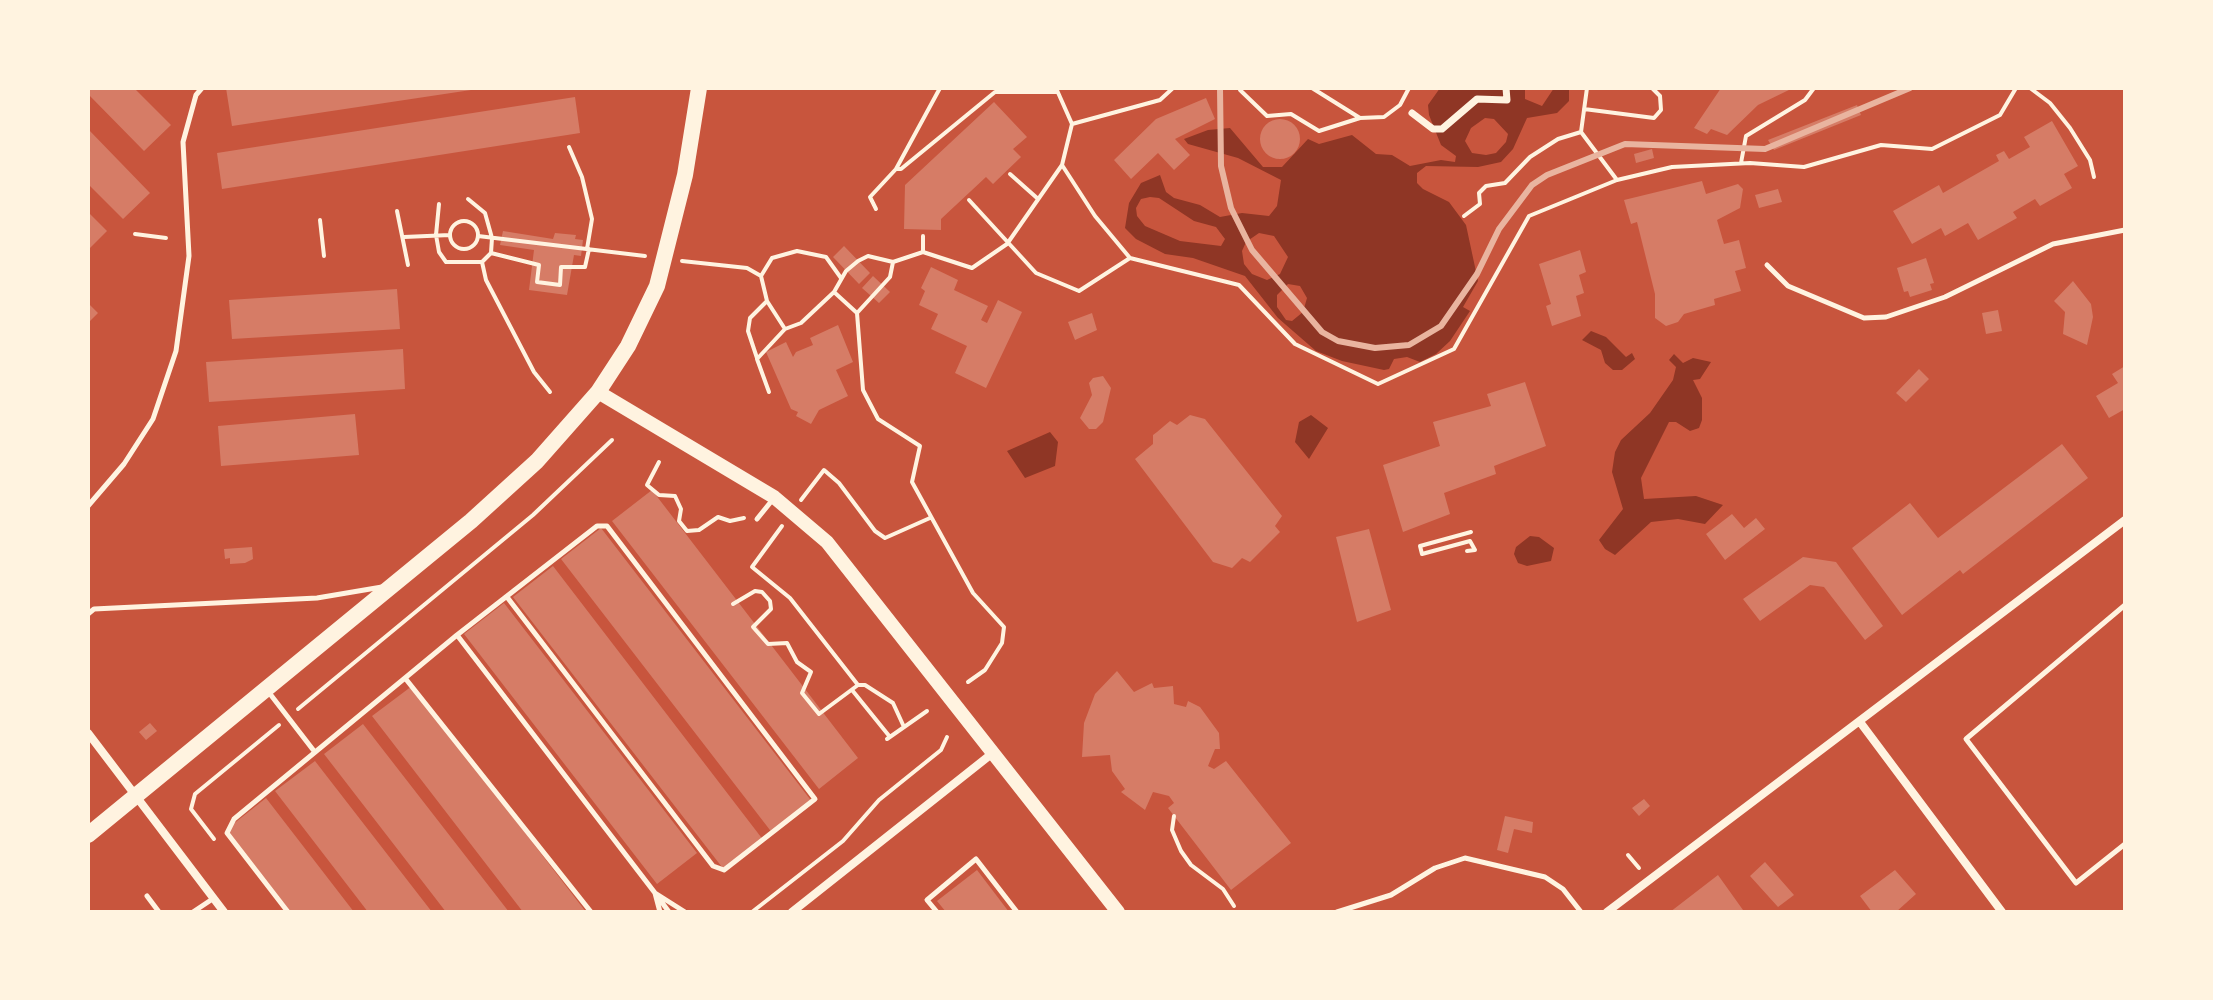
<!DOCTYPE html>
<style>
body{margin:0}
#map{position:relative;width:2213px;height:1000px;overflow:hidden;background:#c8553d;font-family:"Alegreya Sans",sans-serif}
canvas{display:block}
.frame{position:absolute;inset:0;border:90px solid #fff3e0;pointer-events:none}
</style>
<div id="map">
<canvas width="2213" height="1000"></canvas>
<div class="frame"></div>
</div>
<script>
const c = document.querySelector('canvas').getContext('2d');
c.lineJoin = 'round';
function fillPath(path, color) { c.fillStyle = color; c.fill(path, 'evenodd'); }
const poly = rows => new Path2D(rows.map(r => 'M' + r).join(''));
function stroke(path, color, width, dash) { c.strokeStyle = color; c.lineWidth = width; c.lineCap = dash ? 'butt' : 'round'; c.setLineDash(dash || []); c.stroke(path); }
fillPath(poly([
 [1440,88,1525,88,1525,99,1542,106,1554,88,1569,88,1569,101,1557,113,1527,118,1513,149,1501,162,1478,167,1426,166,1417,173,1417,183,1423,189,1449,202,1466,225,1478,281,1463,307,1470,311,1450,341,1436,354,1420,362,1407,357,1394,359,1389,369,1384,370,1342,361,1316,351,1278,318,1245,276,1193,258,1165,254,1136,239,1125,228,1129,203,1141,183,1160,175,1166,192,1174,198,1200,205,1220,217,1242,213,1269,216,1277,206,1281,180,1238,158,1188,144,1184,139,1208,130,1230,128,1263,167,1282,167,1308,139,1319,144,1352,135,1376,154,1392,155,1410,166,1441,160,1455,162,1456,156,1441,145,1429,115,1428,105],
 [1485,118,1494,119,1508,134,1506,142,1496,153,1486,155,1472,153,1465,141,1471,128],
 [1150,197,1159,198,1194,221,1216,227,1225,239,1221,246,1180,241,1145,226,1137,216,1136,208,1141,199],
 [1259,233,1274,236,1288,257,1280,274,1267,280,1252,274,1244,264,1242,251,1246,242],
 [1288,284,1300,286,1307,298,1303,312,1292,321,1286,320,1277,307,1277,295],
 [1591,331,1606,337,1626,357,1632,353,1635,359,1622,370,1613,370,1605,363,1601,350,1582,340],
 [1674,354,1683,363,1693,358,1711,362,1700,379,1693,380,1702,398,1702,420,1699,428,1690,431,1676,422,1669,422,1641,478,1644,499,1696,496,1723,505,1705,524,1678,519,1651,522,1615,555,1605,549,1599,540,1623,509,1612,472,1615,452,1621,440,1650,413,1673,380,1676,367,1669,360],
 [1311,415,1328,428,1309,459,1295,442,1299,422],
 [1050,432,1058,442,1055,466,1025,478,1007,451],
 [1530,536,1539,537,1554,548,1551,561,1527,566,1518,563,1514,554,1516,547]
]), '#8f3625');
fillPath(poly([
 [88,88,134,88,171,125,144,151,88,94],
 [226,88,471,88,471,90,232,126],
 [1721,88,1793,88,1758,105,1727,135,1711,129,1707,134,1694,128],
 [575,97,580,133,222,189,217,153],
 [1206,98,1215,119,1175,139,1190,155,1174,170,1158,153,1131,179,1114,160,1156,119],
 [994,102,1027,137,1013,149,1021,157,993,184,986,177,941,219,941,230,904,229,905,185],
 [1857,105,1861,115,1774,150,1768,140],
 '1260 139a20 20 0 1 1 40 0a20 20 0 1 1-40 0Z',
 [2052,121,2078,166,2064,174,2072,188,2040,206,2035,199,2013,212,2017,218,1978,240,1968,223,1945,236,1941,228,1912,244,1893,211,1939,185,1943,193,1999,161,1996,155,2004,151,2009,159,2030,147,2024,137],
 [88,129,150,193,123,219,88,184],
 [1652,149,1654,158,1636,163,1634,154],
 [1702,181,1706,194,1738,184,1743,189,1740,208,1717,220,1724,244,1739,240,1746,268,1735,271,1741,291,1714,299,1715,305,1684,314,1678,322,1666,326,1655,318,1655,294,1637,222,1631,224,1624,200],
 [1778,189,1782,202,1759,208,1755,195],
 [88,212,107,231,88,250],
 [503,231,553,239,555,233,576,235,575,239,583,240,581,256,574,255,567,295,529,290,534,250,500,245],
 [844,246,870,273,859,284,833,257],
 [1580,250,1586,272,1579,275,1584,293,1576,296,1581,316,1552,326,1546,306,1551,304,1539,264],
 [1926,258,1934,283,1930,284,1932,290,1910,297,1908,291,1904,292,1897,268],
 [931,267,958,280,954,290,988,306,981,320,987,323,998,300,1022,312,986,388,955,373,967,346,931,329,938,314,919,305,925,291,921,288],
 [873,276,890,292,879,303,862,288],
 [2073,281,2091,304,2093,317,2087,345,2063,334,2065,312,2054,301],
 [397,289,400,329,232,339,229,300],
 [88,303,98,313,88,323],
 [1998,310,2002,331,1986,334,1982,313],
 [1092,313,1097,330,1075,340,1068,322],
 [838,325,853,362,836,370,848,396,819,410,811,424,796,416,798,412,791,409,766,352,786,342,793,357,796,352,813,345,810,338],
 [403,349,405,389,209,402,206,362],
 [2125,366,2125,409,2109,418,2096,396,2118,383,2112,374],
 [1919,369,1929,379,1906,402,1896,393],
 [1103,376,1111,388,1103,422,1096,429,1089,429,1080,418,1092,395,1089,383,1093,378],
 [1525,382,1546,446,1494,466,1496,474,1444,493,1450,514,1403,532,1383,465,1440,446,1433,422,1491,406,1487,394],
 [355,414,359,455,221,466,218,426],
 [1190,415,1205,419,1282,516,1275,526,1280,532,1250,562,1242,558,1232,568,1213,562,1135,459,1153,444,1153,435,1157,432,1170,421,1177,425],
 [2062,444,2088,478,1963,574,1960,570,1902,615,1852,548,1910,503,1938,538],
 [652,490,858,758,819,789,612,521],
 [1732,514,1744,528,1756,518,1765,529,1725,560,1706,534],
 [601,528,813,803,773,834,561,559],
 [1369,529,1391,610,1357,622,1336,537],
 [252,547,253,559,245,563,230,564,230,558,225,559,224,549],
 [1803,557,1836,562,1883,626,1865,640,1824,587,1810,585,1760,621,1743,599],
 [553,566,764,841,725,871,513,597],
 [504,603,697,853,657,884,464,634],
 [1117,671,1134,692,1152,683,1154,688,1173,686,1174,704,1186,707,1188,701,1200,707,1219,733,1220,749,1215,749,1208,766,1214,769,1226,761,1291,843,1231,890,1168,808,1174,803,1169,796,1153,792,1145,810,1121,792,1125,789,1112,771,1110,755,1082,757,1084,723,1095,694],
 [412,686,586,912,523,912,372,716],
 [150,723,157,731,146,740,139,732],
 [363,724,509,912,446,912,324,754],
 [315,761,432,912,368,912,275,791],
 [266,798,354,912,291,912,227,829],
 [1644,799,1650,806,1639,816,1632,808],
 [1505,816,1533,822,1532,833,1514,829,1508,853,1497,850],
 [1765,862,1794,895,1778,907,1750,876],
 [977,870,1009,912,946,912,937,901],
 [1895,870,1916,894,1896,912,1872,912,1860,896],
 [1718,875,1743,910,1740,912,1670,912]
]), '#d67c66');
stroke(poly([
 [940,88,896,169,901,169,995,92,1056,92],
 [1207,88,1249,88],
 [1312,88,1360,118,1384,117,1400,105,1409,88],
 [1587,88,1581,132,1617,180],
 [2030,88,2050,103,2070,128,2090,160,2094,177],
 [1240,90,1267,116,1291,114,1319,131,1360,118],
 [1584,109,1654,118,1661,110,1660,96,1652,88],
 [1072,124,1160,100,1173,88],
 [569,147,582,177,592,219,587,249],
 [1741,163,1746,136,1805,100,1814,88],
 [1062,165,1095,216,1130,258,1239,285,1295,344,1378,384,1454,349,1529,216,1617,180,1672,167,1750,163,1804,167,1881,145,1932,149,2000,115,2016,88],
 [1010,174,1037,198],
 [969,200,1036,273,1079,291,1130,258],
 [439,204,436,235,439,252,446,262,482,262,491,253,492,238,485,213,468,199],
 [876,209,870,197,896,169],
 [397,211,408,265],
 [1464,216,1480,204,1479,193,1486,186,1505,183,1530,157,1558,139,1581,132],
 [320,220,324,256],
 '450 235a14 14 0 1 1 28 0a14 14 0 1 1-28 0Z',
 [135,234,166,238],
 [478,236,645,256],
 [923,236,923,252],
 [404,237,450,235],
 [491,253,539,265,537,282,560,285,561,267,585,267,589,249],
 [682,261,747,268,761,276,767,301,785,329,801,323,834,292,846,271,858,261,868,256,893,262,890,277,857,313],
 [482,262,486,280,534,372,550,392],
 [893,262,923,252,972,268,1007,244,1062,165,1072,124,1056,88],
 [761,276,772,258,797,251,826,257,841,278],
 [834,292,857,313,863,390,878,419,920,446,912,482,973,593,1004,627,1002,643,985,670,968,682],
 [757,358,748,331,750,318,767,301],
 [769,392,757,359,785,329],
 [659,462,647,485,659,495,675,496,681,509,679,521,687,531,699,530,718,517,730,521,744,518],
 [801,500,824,470,839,483,875,531,885,538,930,518],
 [782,526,752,567,790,598,858,685,865,685,893,703,904,727],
 [1467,551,1475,550,1470,541,1422,554,1420,546,1471,532],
 [733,604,755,591,762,592,770,601,771,609,753,627,768,644,787,643,797,662,811,672,802,693,819,714,858,685],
 [852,690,890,737],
 [298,709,533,515,612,440],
 [887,739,927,711],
 [1174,816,1172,830,1181,851,1191,865,1223,889,1234,906],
 [214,839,191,809,195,794,279,725],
 [1628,855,1639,868],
 [752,912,843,841,879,800,941,750,947,737]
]), '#fff3e0', 4);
stroke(poly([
 [1767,265,1788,286,1864,318,1886,317,1945,297,2053,244,2125,230],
 [88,506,124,464,153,419,176,351,189,256,183,142,196,95,202,88],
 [757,519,774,498],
 [507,597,713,866,724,870,815,799,607,526,597,526,457,635,655,893,685,912],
 [2125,605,1966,739,2076,883,2125,844],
 [88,614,94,609,317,598,382,587],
 [405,678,457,635],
 [267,690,314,751],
 [147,896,159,912],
 [193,912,214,898],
 [288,912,227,833,234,819,405,678,591,912],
 [660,912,655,893,669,912],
 [937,912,927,900,976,859,1017,912],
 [1337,912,1391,895,1435,868,1465,858,1545,877,1563,889,1581,912]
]), '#fff3e0', 5);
stroke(poly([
 [1412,113,1433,129,1442,129,1477,99,1507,100,1506,88]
]), '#fff3e0', 7);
stroke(poly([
 [1860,722,2002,912],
 [88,733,224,912],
 [792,912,994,752],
 [1607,912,2125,520]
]), '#fff3e0', 8);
stroke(poly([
 [598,392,774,497,827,542,1118,912]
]), '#fff3e0', 14);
stroke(poly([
 [88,835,471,521,537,461,598,392,628,346,657,286,685,175,699,88]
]), '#fff3e0', 16);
stroke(poly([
 [1220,88,1221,166,1231,208,1252,250,1322,332,1338,341,1375,348,1409,345,1441,326,1477,274,1499,229,1532,185,1547,175,1625,144,1765,149,1910,88]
]), '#e9b49f', 6);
</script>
